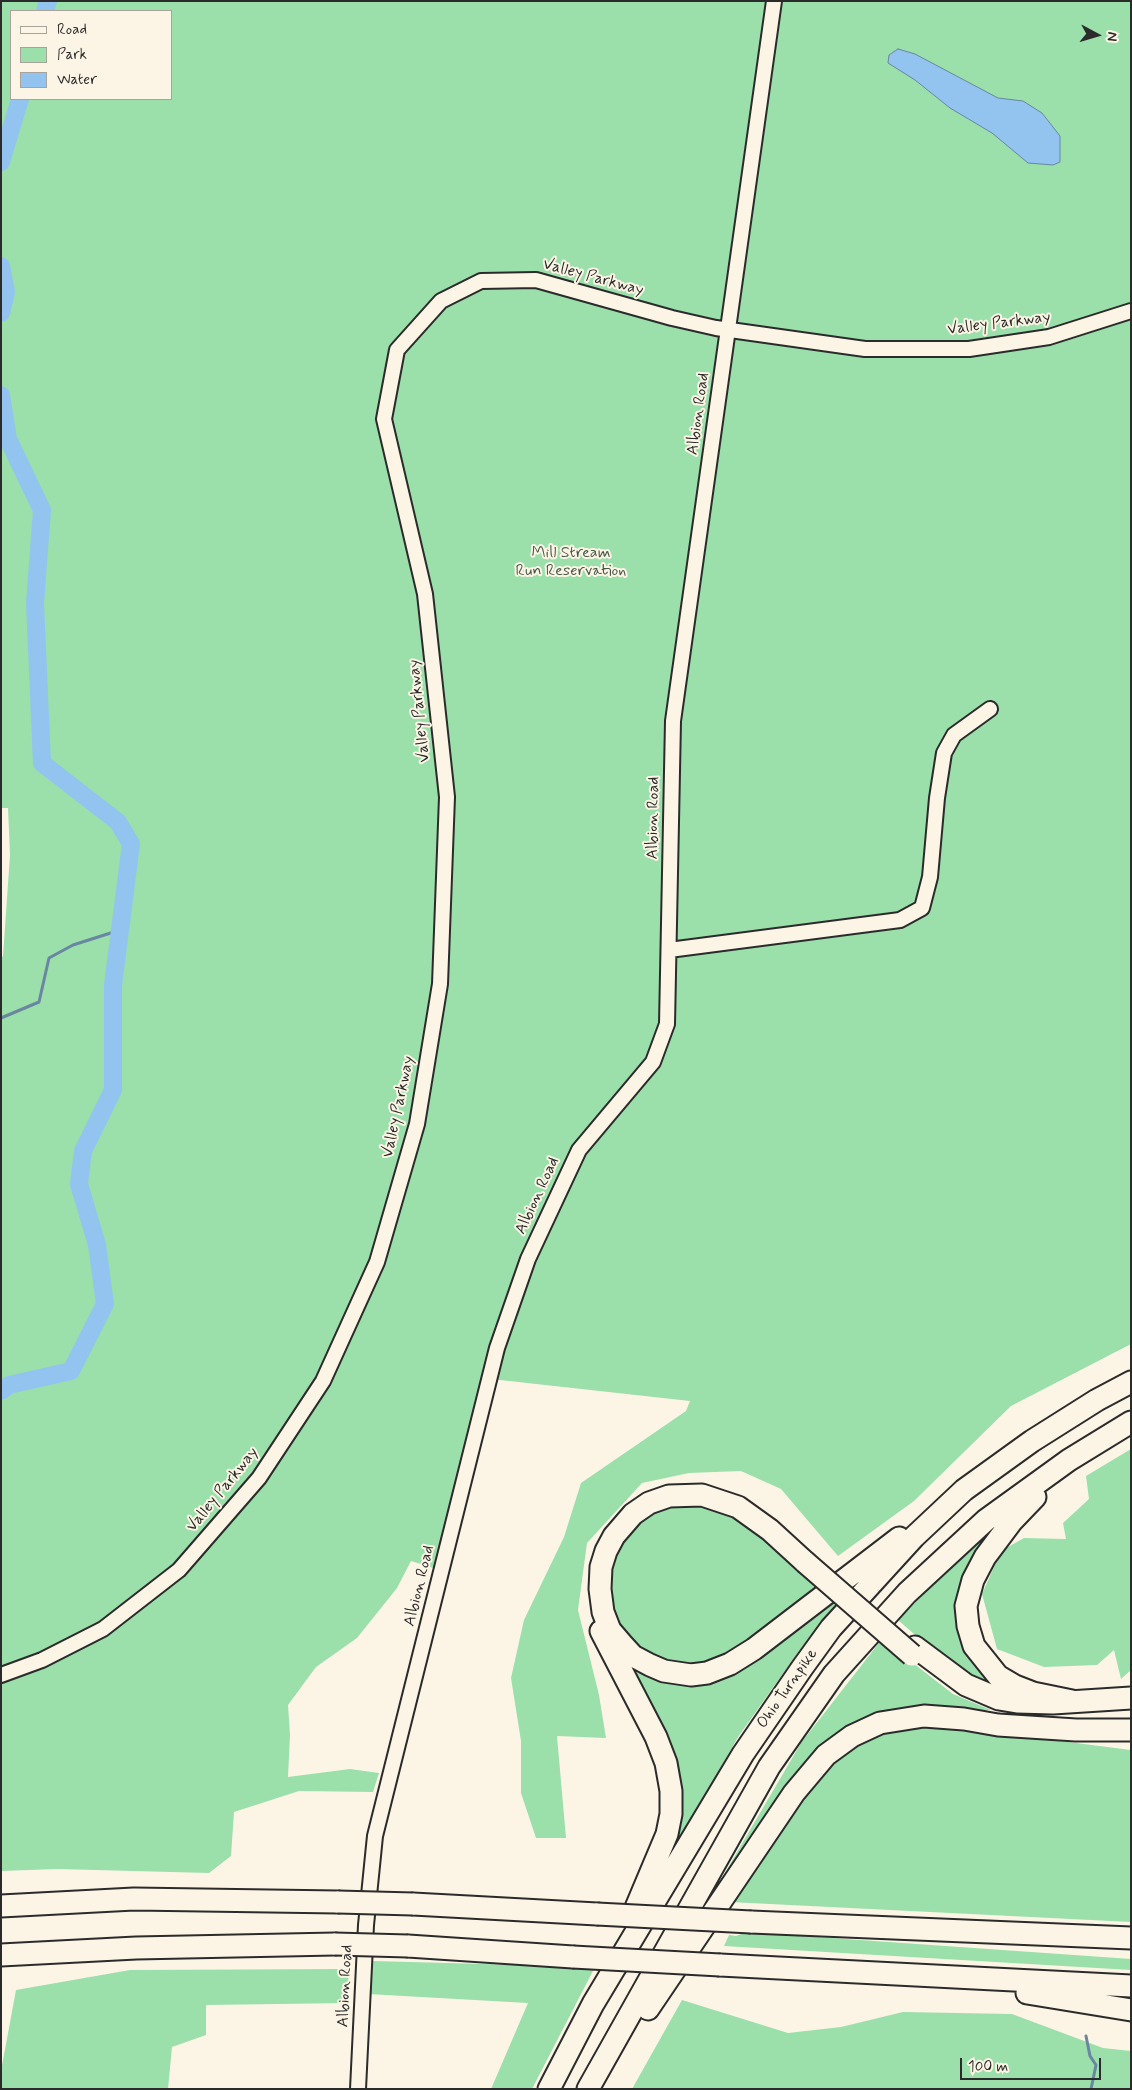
<!DOCTYPE html>
<style>
body{margin:0}
#map{position:relative;width:1132px;height:2090px;overflow:hidden;background:#fcf5e5;font-family:Mynerve,sans-serif}
canvas{display:block}
.frame{position:absolute;inset:0;border:2px solid #2b2b2b;pointer-events:none}
.legend{position:absolute;left:10px;top:10px;width:162px;height:90px;box-sizing:border-box;background:#fcf5e5;border:1px solid #a8a49b;margin:0;padding:6px 9px;list-style:none;font-size:15px;color:#2b2b2b}
.legend li{display:flex;align-items:center;gap:10px;height:25px}
.legend b{width:25px;border:1px solid #a8a49b}
.north{position:absolute;left:1072px;top:10px;width:50px;height:50px;-webkit-text-stroke:4px #fcf5e5;paint-order:stroke;rotate:96deg;font-size:14px;font-weight:700;line-height:20px;text-align:center;color:#2b2b2b}
.north::after{content:'';display:block;margin:auto;width:18px;height:22px;background:#2b2b2b;clip-path:polygon(50% 0,100% 100%,50% 72%,0 100%)}
.scale{position:absolute;left:960px;top:2058px;width:141px;height:22px;box-sizing:border-box;border:2px solid #2b2b2b;border-top:0;padding-left:6px;font-size:15px;line-height:18px;white-space:nowrap;color:#2b2b2b;-webkit-text-stroke:4px #fcf5e5;paint-order:stroke}
</style>
<div id="map">
<canvas width="1132" height="2090"></canvas>
<div class="frame"></div>
<ul class="legend">
<li><b style="height:6px;background:#fcf5e5"></b>Road</li>
<li><b style="height:14px;background:#9bdfab"></b>Park</li>
<li><b style="height:14px;background:#93c4ef"></b>Water</li>
</ul>
<div class="north">N</div>
<div class="scale">100 m</div>
</div>
<script>
const c = document.querySelector('canvas').getContext('2d');
c.lineJoin = 'round';
function fillPath(path, color) { c.fillStyle = color; c.fill(path, 'evenodd'); }
const poly = rows => new Path2D(rows.map(r => 'M' + r).join(''));
function stroke(path, color, width, dash) { c.strokeStyle = color; c.lineWidth = width; c.lineCap = dash ? 'butt' : 'round'; c.setLineDash(dash || []); c.stroke(path); }
function drawText(font, color, halo, rows, align = 'center') {
  c.font = font + ' Mynerve,sans-serif'; c.lineWidth = 4; c.setLineDash([]); c.textBaseline = 'middle'; c.strokeStyle = halo; c.fillStyle = color; for (const [text, x, y, turn = 0] of rows) {
    c.save(); c.translate(x, y); c.rotate((+turn || 0) * Math.PI / 180); c.textAlign = isNaN(turn) ? turn : align; if (halo) c.strokeText(text, 0, 0); c.fillText(text, 0, 0); c.restore();
  }
}
fillPath(poly([
 [1,1,1131,1,1131,1344,1011,1406,914,1501,838,1556,781,1489,741,1471,689,1473,642,1483,587,1543,578,1610,599,1695,606,1738,557,1736,566,1838,536,1838,521,1793,521,1741,511,1678,524,1620,564,1537,581,1483,686,1411,690,1401,491,1379,443,1571,411,1561,397,1588,357,1638,316,1667,288,1705,290,1735,288,1777,350,1769,379,1773,373,1792,299,1791,234,1812,231,1856,209,1873,57,1869,1,1871,1,958,3,956,10,855,8,808,1,808],
 [11,11,171,11,171,99,11,99],
 [1131,1449,1131,1670,1121,1679,1114,1650,1097,1665,1044,1667,997,1649,982,1594,1001,1551,1024,1538,1066,1539,1063,1523,1089,1499,1086,1476],
 [678,1500,730,1509,821,1587,725,1662,679,1670,633,1649,608,1607,609,1560,637,1518],
 [1003,1519,972,1562,959,1589,958,1614,1004,1691,988,1688,921,1640,898,1620,965,1553],
 [832,1596,841,1604,799,1651,738,1737,666,1864,676,1820,631,1677,641,1670,687,1680],
 [882,1639,953,1694,991,1710,926,1713,850,1730,716,1900,709,1900,801,1743],
 [942,1726,1131,1750,1131,1922,730,1902,823,1768,878,1728],
 [746,1932,1131,1959,1131,1970,724,1946,729,1935,736,1936],
 [373,1961,595,1967,532,2089,491,2089,528,2003,368,1994],
 [348,1969,349,2003,206,2005,206,2035,172,2047,168,2089,1,2089,1,2071,16,1990,130,1970],
 [682,2000,788,2033,841,2027,903,2012,1012,2014,1103,2048,1131,2051,1131,2089,632,2089]
]), '#9bdfab');
const water = poly([
 [898,49,915,54,998,98,1023,101,1042,113,1060,136,1060,162,1053,165,1028,163,992,133,950,108,915,80,888,63,889,55,898,49]
]);
fillPath(water, '#93c4ef');
stroke(water, '#6987a1', 1);
stroke(poly([
 [1,412,4,412],
 [1,1018,39,1002,49,958,73,945,120,930],
 [1086,2036,1090,2056,1096,2065,1091,2089]
]), '#6987a1', 3);
stroke(poly([
 [45,11,48,1],
 [1,162,20,99],
 [1,266,6,292,1,313],
 [1,395,8,439,42,510,35,603,42,763,118,822,131,844,113,985,113,1090,83,1151,79,1184,97,1245,105,1304,71,1371,9,1385,1,1391]
]), '#93c4ef', 18);
const minor = poly([
 [669,950,900,920,922,908,930,877,937,798,944,753,954,735,990,709],
 [1,1675,42,1660,103,1629,179,1570,259,1478,323,1381,377,1262,417,1124,440,984,447,797,425,594,384,419,397,350,441,301,481,281,536,280,672,318,716,328,865,349,969,349,1049,337,1131,311],
 [358,2089,366,1925,375,1836,497,1348,528,1259,579,1150,653,1062,667,1024,673,721,774,1]
]);
const highway = poly([
 [1035,1497,1012,1521,985,1557,973,1580,966,1606,968,1626,974,1646,998,1676,1015,1686,1033,1693,1072,1701],
 [805,1562,770,1530,738,1507,702,1495,669,1496,649,1503,633,1514,614,1536,606,1551,601,1567,600,1589,603,1612,610,1630,622,1644,633,1656,650,1665,664,1671,691,1675,707,1673,730,1664,754,1649,899,1538],
 [601,1631,656,1737,666,1763,671,1791,671,1814,667,1834,632,1917],
 [915,1647,966,1685,999,1699,1017,1702,1053,1703,1131,1698],
 [413,1904,597,1914],
 [1,1906,134,1899,338,1902],
 [751,1922,1131,1938],
 [408,1946,573,1957],
 [1,1955,136,1948,335,1944],
 [720,1965,1131,1986],
 [1027,1993,1131,2010],
 [648,2009,794,1793,826,1755,852,1736,880,1723,924,1716,964,1719,998,1725,1076,1730,1131,1730],
 [549,2089,593,2004,743,1754,802,1668,831,1628,914,1537,964,1490,1032,1441,1097,1400,1131,1382],
 [588,2089,769,1767,834,1674,907,1593,986,1520,1069,1460,1131,1422]
]);
stroke(minor, '#2b2b2b', 18);
stroke(highway, '#2b2b2b', 25);
stroke(minor, '#fcf5e5', 14);
stroke(highway, '#fcf5e5', 21);
const highwayBridge = poly([
 [805,1562,912,1655],
 [338,1902,413,1904],
 [597,1914,751,1922],
 [335,1944,408,1946],
 [573,1957,720,1965]
]);
stroke(highwayBridge, '#2b2b2b', 25, []);
stroke(highwayBridge, '#fcf5e5', 21);
drawText('16px', '#2b2b2b', '#fcf5e5', [
 ["Valley Parkway",593,278,15],
 ["Valley Parkway",999,324,-7],
 ["Albion Road",699,414,-82],
 ["Valley Parkway",420,711,-96],
 ["Albion Road",654,818,-89],
 ["Valley Parkway",399,1107,-78],
 ["Albion Road",538,1196,-65],
 ["Valley Parkway",223,1490,-51],
 ["Albion Road",420,1586,-76],
 ["Ohio Turnpike",788,1689,-55],
 ["Albion Road",346,1986,-87]
]);
drawText('16px', '#47584b', '#fcf5e5', [
 ["Mill Stream",571,554],
 ["Run Reservation",571,572]
]);
</script>
